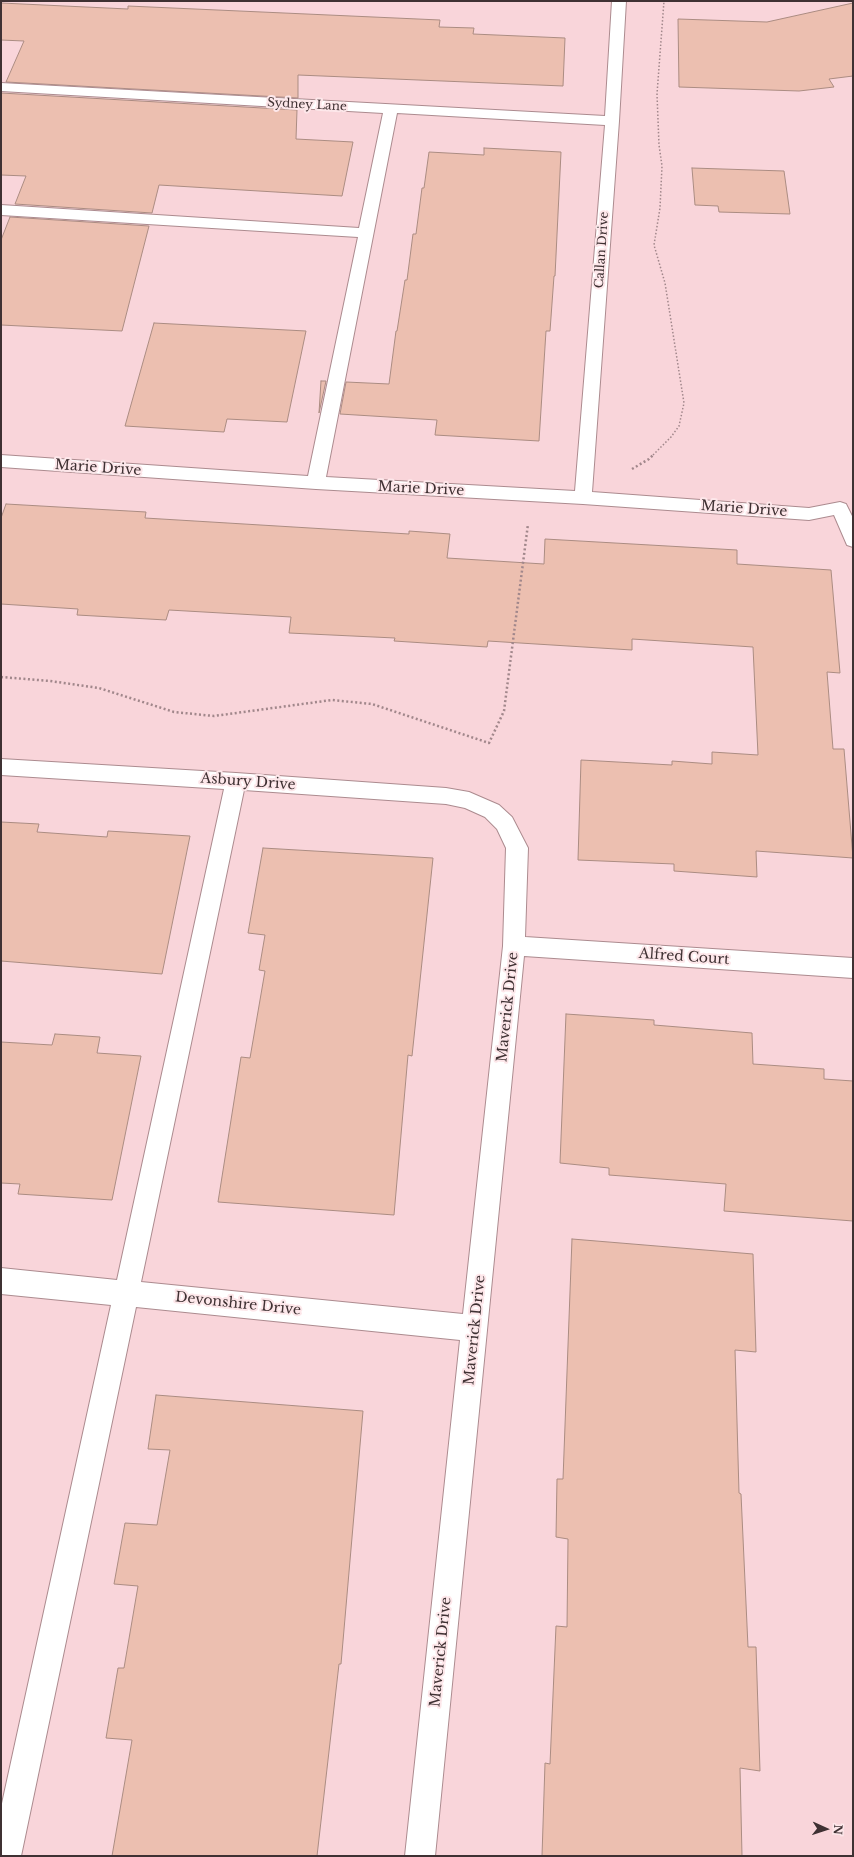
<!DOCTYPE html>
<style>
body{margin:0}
#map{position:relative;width:854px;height:1857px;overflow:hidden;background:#f9d5da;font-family:"Libre Baskerville",serif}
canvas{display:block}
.frame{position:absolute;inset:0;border:2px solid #3f3133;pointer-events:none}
.north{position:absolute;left:806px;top:1809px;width:40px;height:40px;-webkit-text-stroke:3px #fde7ea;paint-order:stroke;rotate:93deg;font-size:11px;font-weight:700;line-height:16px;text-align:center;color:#3f3133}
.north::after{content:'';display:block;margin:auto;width:14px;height:18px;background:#3f3133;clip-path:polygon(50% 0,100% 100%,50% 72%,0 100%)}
</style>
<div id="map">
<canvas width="854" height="1857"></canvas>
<div class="frame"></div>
<div class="north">N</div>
</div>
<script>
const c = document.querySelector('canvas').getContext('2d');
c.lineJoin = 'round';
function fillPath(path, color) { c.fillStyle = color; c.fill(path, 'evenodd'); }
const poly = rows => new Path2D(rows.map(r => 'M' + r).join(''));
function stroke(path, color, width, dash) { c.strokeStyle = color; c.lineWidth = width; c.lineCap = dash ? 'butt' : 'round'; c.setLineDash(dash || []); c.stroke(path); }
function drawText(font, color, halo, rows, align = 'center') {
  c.font = font + ' "Libre Baskerville",serif'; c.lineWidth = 4; c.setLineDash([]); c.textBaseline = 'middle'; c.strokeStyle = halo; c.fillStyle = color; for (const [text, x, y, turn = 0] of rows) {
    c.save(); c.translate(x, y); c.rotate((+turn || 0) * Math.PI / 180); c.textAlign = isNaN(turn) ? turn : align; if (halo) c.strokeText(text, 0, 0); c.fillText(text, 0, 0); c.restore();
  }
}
const building = poly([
 [1,3,128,9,128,6,440,20,439,27,474,28,473,34,565,38,563,86,298,75,298,98,6,82,24,41,1,40,1,3],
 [853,3,853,76,829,79,834,87,799,91,679,87,678,19,767,22,853,3],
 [1,93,297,110,296,139,353,142,342,196,159,185,152,213,15,204,26,176,1,175,1,93],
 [484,148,561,152,555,276,554,276,550,331,546,331,539,441,435,435,437,420,340,414,346,382,389,384,396,331,397,331,405,280,407,280,413,234,416,234,422,188,424,188,429,152,484,155,484,148],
 [692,168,784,171,790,214,719,212,718,206,695,205,692,168],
 [10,217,149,226,122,331,1,325,1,240,10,217],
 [154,323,306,331,287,422,227,419,224,432,125,426,154,323],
 [321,381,326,381,319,413,321,381],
 [6,504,146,512,145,518,409,534,409,531,450,534,447,558,544,564,545,539,737,550,737,564,831,570,840,673,827,672,833,749,844,749,853,858,756,851,757,877,674,871,674,864,578,860,581,760,672,765,672,761,712,764,712,752,758,755,753,647,632,639,632,650,488,641,487,647,394,641,395,638,289,633,291,617,169,610,166,620,77,615,78,609,1,604,1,518,6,504],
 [1,822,39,824,37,832,107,837,108,831,190,836,162,974,1,961,1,822],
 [263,848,433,858,412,1056,408,1055,394,1215,218,1202,241,1057,250,1058,265,971,259,970,265,935,248,933,263,848],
 [566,1014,654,1020,654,1025,752,1033,753,1064,824,1069,824,1079,853,1081,853,1221,724,1211,726,1184,609,1175,609,1168,560,1163,566,1014],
 [55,1034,100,1037,97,1053,141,1056,112,1200,18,1194,20,1184,1,1183,1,1042,52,1045,55,1034],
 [572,1239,753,1254,756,1352,735,1350,739,1493,741,1494,748,1647,756,1647,760,1771,740,1768,742,1856,542,1856,545,1763,550,1764,556,1626,567,1627,568,1539,556,1537,557,1479,563,1479,572,1239],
 [156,1395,363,1411,341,1664,339,1664,317,1856,112,1856,132,1740,106,1738,118,1668,124,1668,138,1586,114,1584,125,1523,157,1525,170,1450,148,1449,156,1395]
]);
fillPath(building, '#ecbfb0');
stroke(building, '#ab8c82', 1);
const minor = poly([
 [612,1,626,1,619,121,592,492,809,508,840,502,846,504,853,518,853,547,847,545,834,515,809,520,583,504,316,489,1,467,1,455,308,476,358,237,1,215,1,205,359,228,383,113,1,91,1,83,605,116,612,1],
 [397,113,605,125,575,491,326,477,397,113],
 [1,759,236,773,446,788,469,792,499,805,512,817,528,848,525,937,853,958,853,978,524,956,435,1856,405,1856,460,1340,136,1307,21,1856,1,1856,1,1808,111,1305,1,1294,1,1268,117,1280,224,789,1,775,1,759],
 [244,790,446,804,465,808,485,817,497,829,506,848,503,946,463,1314,141,1282,244,790]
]);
stroke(minor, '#ac8b8f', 2);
stroke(poly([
 [653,455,671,437,679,426,684,403,665,283,654,245,660,208,662,166,659,145,657,94,664,1]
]), '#a1878b', 1.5, [1.5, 2]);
stroke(poly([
 [632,469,649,459,654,454],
 [1,677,50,681,99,688,174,712,214,716,332,700,372,704,489,743,504,711,528,524]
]), '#a1878b', 2.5, [2, 2.5]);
fillPath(minor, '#fff');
drawText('12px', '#3f3133', '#fde7ea', [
 ["Sydney Lane",307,105,3],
 ["Callan Drive",602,250,-86]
]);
drawText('14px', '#3f3133', '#fde7ea', [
 ["Marie Drive",98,468,4],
 ["Marie Drive",421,489,3],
 ["Marie Drive",744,509,4],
 ["Asbury Drive",248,782,4],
 ["Alfred Court",684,957,4],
 ["Maverick Drive",508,1007,-84],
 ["Devonshire Drive",238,1304,6],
 ["Maverick Drive",475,1330,-84],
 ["Maverick Drive",441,1652,-84]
]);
</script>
